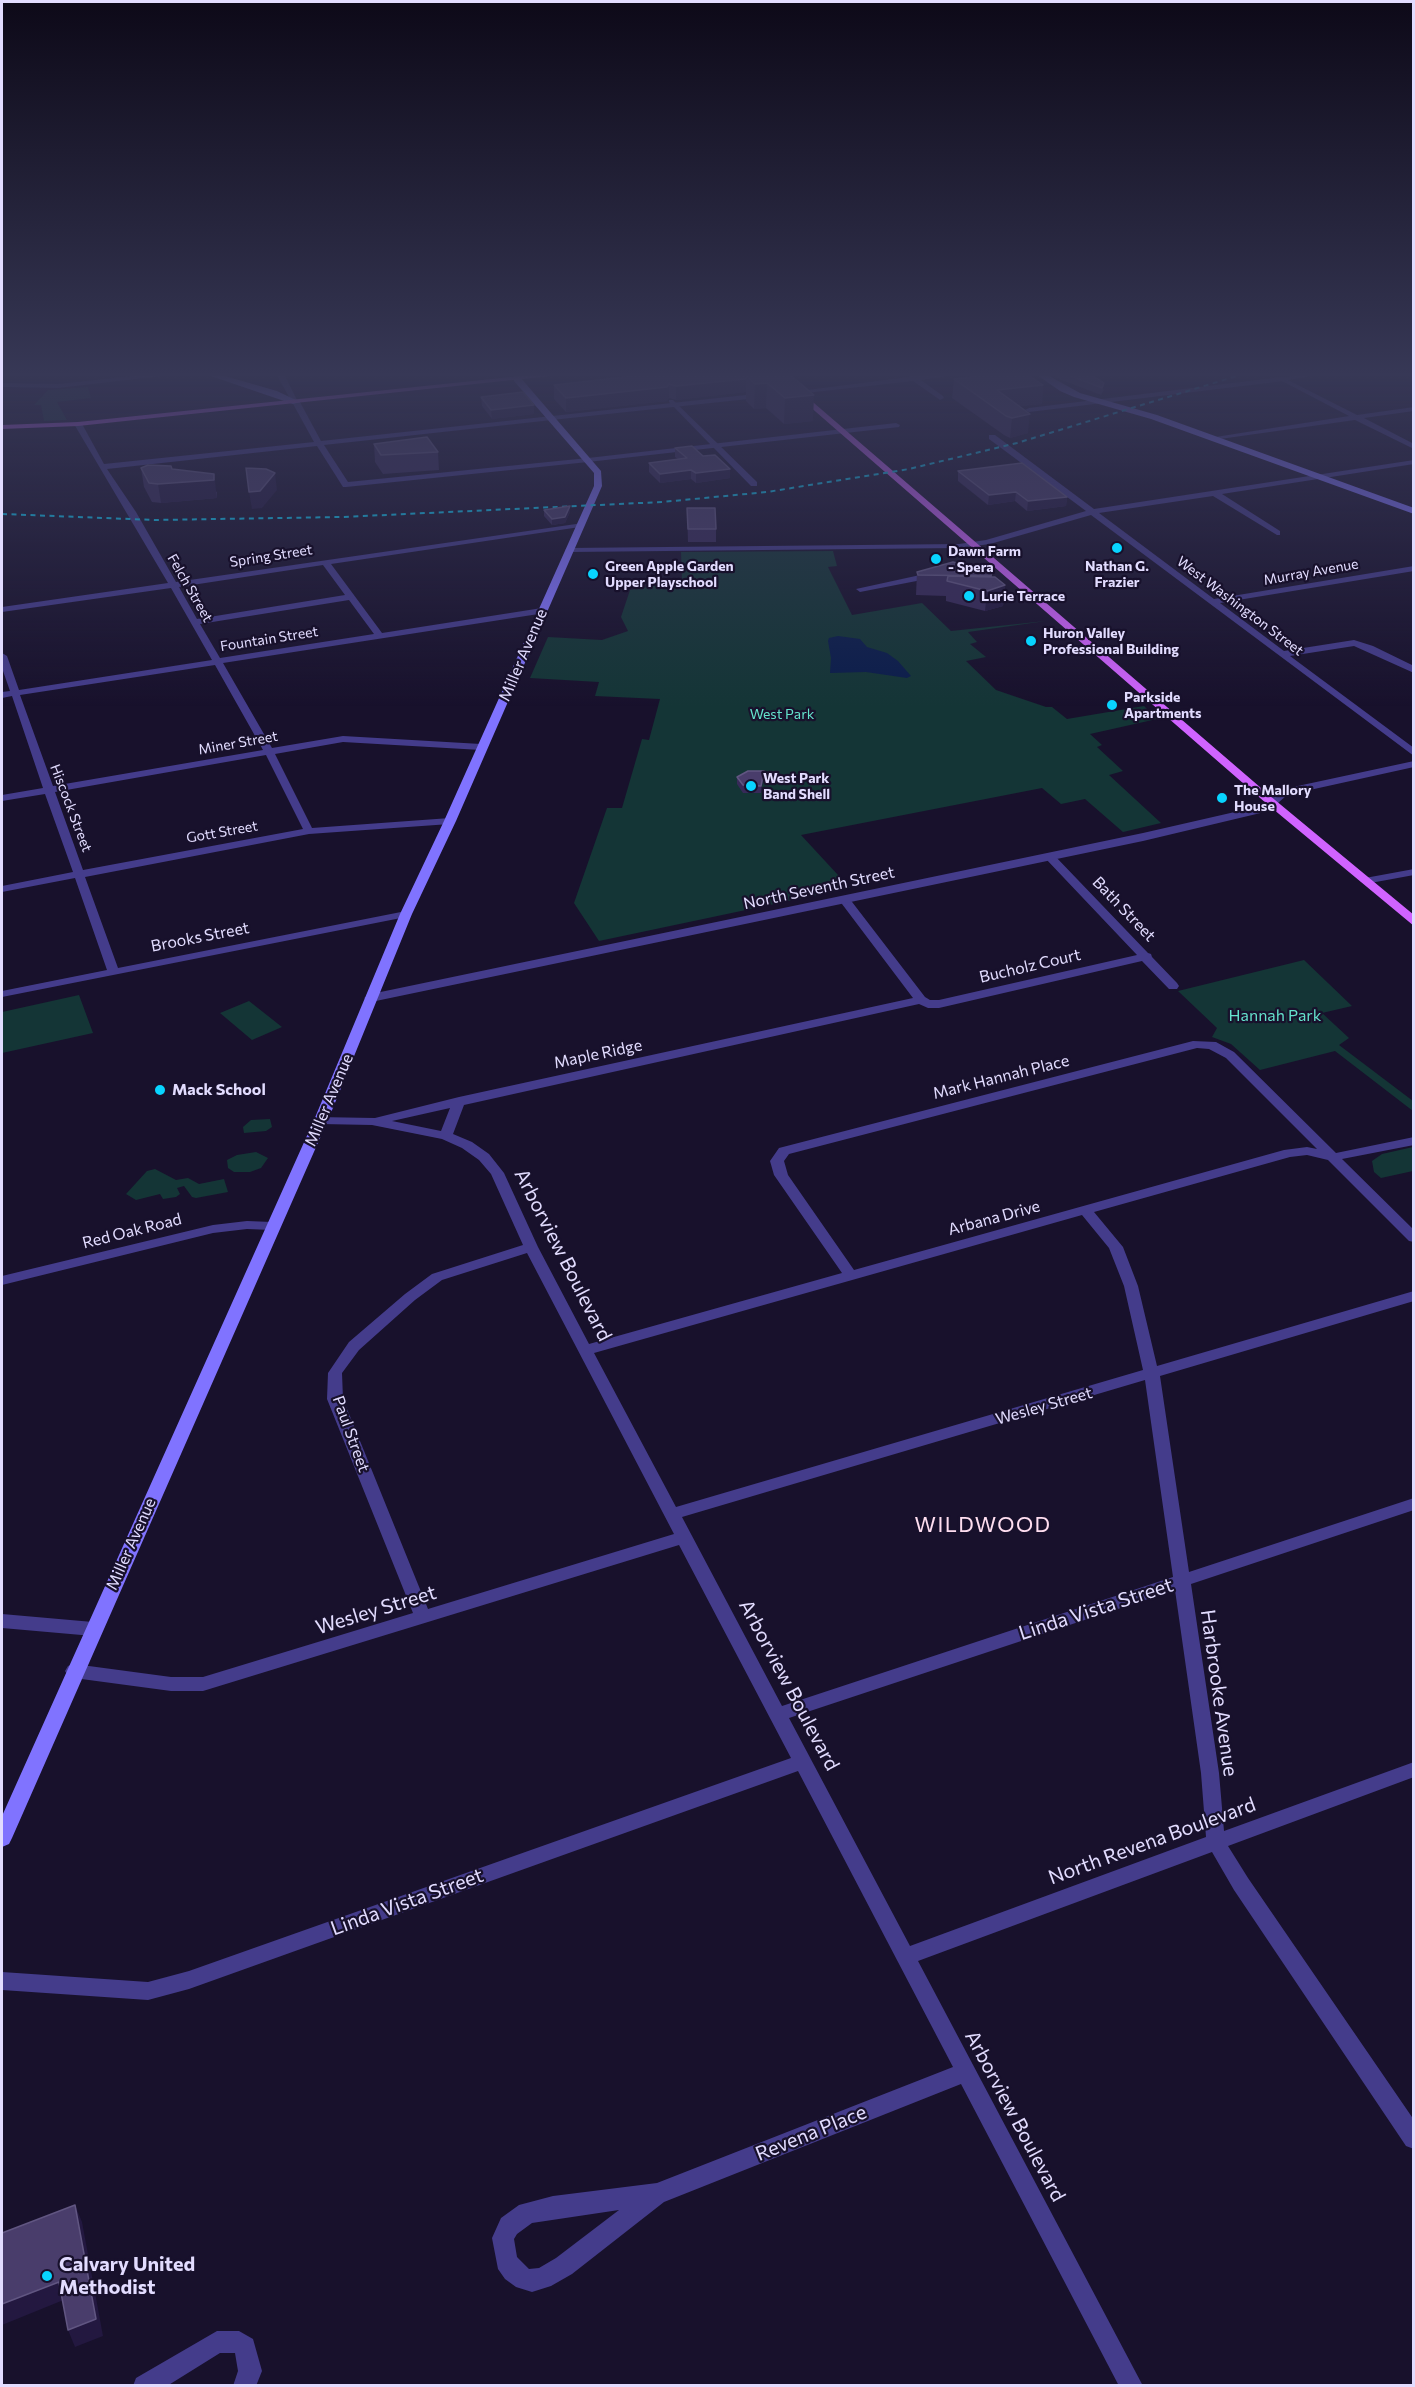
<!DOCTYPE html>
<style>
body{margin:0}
#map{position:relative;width:1415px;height:2387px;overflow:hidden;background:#18112c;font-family:Commissioner,sans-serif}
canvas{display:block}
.frame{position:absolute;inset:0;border:3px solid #e2dcff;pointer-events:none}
</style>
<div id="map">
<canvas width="1415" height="2387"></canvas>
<div class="frame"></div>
</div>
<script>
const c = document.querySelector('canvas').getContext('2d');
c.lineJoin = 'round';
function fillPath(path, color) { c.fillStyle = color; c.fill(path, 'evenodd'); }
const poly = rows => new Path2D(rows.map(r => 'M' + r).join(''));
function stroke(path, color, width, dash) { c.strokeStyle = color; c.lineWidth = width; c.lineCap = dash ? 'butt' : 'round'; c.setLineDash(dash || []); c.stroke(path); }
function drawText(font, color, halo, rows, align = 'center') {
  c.font = font + ' Commissioner,sans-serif'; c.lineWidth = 4.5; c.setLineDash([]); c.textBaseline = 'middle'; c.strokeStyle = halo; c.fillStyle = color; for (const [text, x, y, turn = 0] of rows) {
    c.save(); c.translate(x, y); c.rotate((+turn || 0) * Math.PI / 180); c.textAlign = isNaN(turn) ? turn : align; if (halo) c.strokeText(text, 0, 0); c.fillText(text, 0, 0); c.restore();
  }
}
fillPath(poly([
 [88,387,91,398,57,402,67,420,44,421,41,405,34,405,48,390],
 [833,551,837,566,828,567,852,615,922,603,951,631,1046,621,968,632,977,642,970,644,986,657,966,661,996,690,1046,707,1052,707,1067,719,1144,706,1157,719,1090,734,1102,745,1097,747,1123,771,1109,775,1161,823,1123,832,1085,799,1061,804,1042,788,801,835,850,888,599,941,574,903,607,808,622,808,642,739,649,740,660,699,595,696,599,682,530,678,548,637,602,640,628,631,621,617,630,590,682,581,681,552],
 [1304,960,1352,1006,1322,1013,1349,1038,1339,1045,1413,1101,1413,1111,1335,1051,1260,1070,1231,1044,1212,1037,1217,1028,1178,991],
 [79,995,93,1033,2,1053,2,1012],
 [249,1001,282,1027,252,1040,220,1013],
 [270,1119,272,1127,266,1131,244,1133,243,1127,251,1120],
 [1413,1147,1413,1171,1381,1178,1374,1172,1372,1161,1382,1154],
 [256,1152,268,1158,261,1168,250,1172,234,1172,228,1168,227,1160,237,1155],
 [155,1169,176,1180,188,1178,199,1184,224,1179,228,1192,196,1198,192,1197,184,1186,177,1188,180,1194,176,1197,163,1199,160,1194,136,1200,126,1194,147,1171]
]), '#143536');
fillPath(poly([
 [838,636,860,639,867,647,887,653,898,661,911,676,907,678,866,672,830,673,831,658,828,641,829,638]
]), '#0b1d4b');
fillPath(poly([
 [170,372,196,372,58,388,2,387,2,383,58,384,170,372],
 [1314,372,1335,372,1288,380,1357,415,1414,407,1414,411,1364,418,1414,444,1414,449,1355,420,1213,440,1209,438,1349,416,1278,379,1314,372],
 [296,400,300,402,321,441,552,416,556,418,552,420,324,445,348,482,588,458,592,460,588,462,346,487,343,487,317,446,107,469,136,512,176,582,583,523,583,527,580,527,331,564,382,633,542,608,545,609,545,613,223,663,272,748,343,736,481,744,486,747,481,750,343,742,275,754,312,828,450,818,455,821,450,824,309,834,85,877,118,968,406,911,412,914,406,917,2,997,2,991,107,970,75,878,2,892,2,886,73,872,45,794,2,801,2,795,43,788,12,696,2,698,2,692,10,691,2,668,2,653,7,656,19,690,212,660,171,588,2,612,2,607,168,583,74,424,81,422,104,464,314,442,292,402,296,400],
 [323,565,345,595,197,619,179,587,323,565],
 [349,600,374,634,220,658,200,624,349,600],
 [215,665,263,750,53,786,20,695,215,665],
 [266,755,303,829,83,870,55,792,266,755],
 [669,400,673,400,757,482,757,486,751,486,669,402,669,400],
 [989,435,995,435,1094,509,1414,460,1414,464,1222,494,1280,531,1280,535,1277,535,1213,496,1099,513,1214,599,1414,566,1414,571,1220,603,1284,651,1354,640,1373,646,1414,666,1414,673,1354,646,1290,656,1414,748,1414,756,1091,515,990,544,959,548,569,552,565,550,569,548,959,544,986,540,1086,511,989,439,989,435],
 [995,562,999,565,998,567,962,573,958,570,995,562],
 [934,572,938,575,937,577,860,592,856,589,934,572],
 [1050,854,1054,855,1148,953,1151,954,1152,957,1177,983,1179,986,1177,989,1169,989,1142,961,939,1008,928,1008,919,1004,464,1105,453,1134,472,1142,489,1154,504,1173,538,1247,589,1344,842,1273,774,1175,770,1161,779,1148,1193,1041,1216,1042,1234,1052,1336,1153,1414,1137,1414,1145,1342,1159,1414,1230,1414,1242,1409,1241,1328,1160,1307,1155,1290,1157,1094,1212,1123,1247,1138,1286,1157,1366,1414,1291,1414,1301,1160,1376,1189,1572,1414,1498,1414,1510,1191,1584,1219,1773,1224,1831,1414,1762,1414,1777,1228,1846,1248,1878,1414,2120,1414,2149,1406,2146,1234,1890,1212,1852,918,1961,1143,2386,1119,2386,961,2084,664,2202,572,2274,551,2286,532,2292,516,2287,505,2279,498,2269,492,2238,501,2218,519,2205,553,2196,657,2183,953,2067,798,1771,189,1989,148,2000,2,1990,2,1972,148,1982,189,1971,791,1758,679,1545,203,1691,171,1691,74,1678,68,1676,65,1671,68,1666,74,1664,171,1677,203,1677,413,1613,327,1399,328,1373,349,1342,405,1294,432,1274,523,1245,491,1174,479,1160,462,1148,442,1139,372,1125,321,1124,316,1123,315,1120,316,1117,375,1118,459,1097,913,998,839,900,845,897,849,898,925,997,930,1000,939,1000,1137,955,1046,859,1046,855,1050,854],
 [1197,1048,1209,1049,1226,1058,1317,1149,1307,1147,1284,1150,854,1270,788,1175,784,1161,789,1154,1197,1048],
 [450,1108,441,1131,392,1121,450,1108],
 [1082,1215,1109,1248,1124,1286,1143,1370,676,1507,594,1353,1082,1215],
 [527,1253,674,1534,428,1609,343,1399,342,1373,359,1350,415,1300,442,1280,527,1253],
 [1145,1380,1173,1577,782,1706,682,1517,1145,1380],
 [1175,1590,1201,1773,1206,1837,910,1946,789,1718,1175,1590],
 [619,2210,556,2258,539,2268,529,2269,517,2257,514,2239,517,2234,532,2223,619,2210],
 [1414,869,1414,875,1365,884,1360,881,1365,878,1414,869],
 [247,1221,272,1222,279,1226,272,1230,247,1229,213,1233,2,1285,2,1276,213,1225,247,1221],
 [2,1614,93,1622,99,1624,102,1629,99,1634,93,1636,2,1628,2,1614],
 [217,2331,239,2331,253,2339,262,2371,256,2386,233,2386,238,2371,235,2353,220,2353,167,2386,133,2386,136,2378,217,2331]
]), '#443c8b');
fillPath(poly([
 [275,372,283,372,299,404,293,404,275,372],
 [949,372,975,372,921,380,943,396,944,398,940,400,913,381,788,395,784,393,908,377,911,374,916,376,949,372],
 [1281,377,1284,377,1284,381,1029,412,1025,410,1029,408,1281,377],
 [764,393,767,393,767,397,552,420,548,418,552,416,764,393],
 [896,423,900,425,899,427,588,462,584,460,588,458,896,423],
 [1414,761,1414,767,1287,795,1269,811,1143,841,371,1002,364,998,371,994,1143,833,1261,806,1279,790,1414,761]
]), '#443c8b');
fillPath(poly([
 [199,372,211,372,277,391,300,402,293,404,199,372],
 [1033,372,1042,372,1080,393,1157,415,1414,508,1414,514,1151,419,1074,397,1060,391,1033,372],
 [514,377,520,377,601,471,602,486,456,821,412,914,328,1120,12,1838,9,1844,2,1847,2,1816,314,1120,400,914,444,821,594,486,594,473,514,381,514,377]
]), '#8073ff');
fillPath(poly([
 [559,372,588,372,78,426,2,429,2,425,78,422,559,372],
 [770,372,778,372,1275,800,1414,915,1414,926,1267,804,770,372]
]), '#d063ff');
stroke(poly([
 [2,514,155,520,342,517,662,502,767,492,909,469,1017,443,1250,372]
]), '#08d4ff', 2, [5, 4.5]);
fillPath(poly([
 [773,372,813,421,784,424,766,408,754,409,746,401,746,392,676,400,669,398,667,401,566,412,554,399,554,385,659,377],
 [1049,372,1087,372,1104,390,1101,395,1059,379],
 [954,379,1043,385,1042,404,1019,406,1028,433,1010,438,1004,435,952,398],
 [481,397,534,414,492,419,482,406],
 [374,444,438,452,439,470,383,474,375,462],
 [675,448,703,456,730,478,696,483,691,479,660,483,649,472,649,463,678,459,675,457],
 [141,468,172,469,217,492,217,498,161,503,152,502,144,487],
 [958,471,1067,497,1066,506,1027,511,1015,501,988,505,958,481],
 [687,508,716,529,716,542,688,542],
 [544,510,570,512,565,523,552,525,544,516],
 [917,572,991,577,1005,585,1003,606,985,611,946,601,946,596,916,595],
 [764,771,763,779,761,793,743,793,737,784,737,777]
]), '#372a59');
fillPath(poly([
 [746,379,746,392,676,400,676,386],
 [767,383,766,408,754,409,755,384],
 [669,384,669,398,667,401,566,412,566,398],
 [1043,385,1042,404,995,409,997,390],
 [814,395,813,421,784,424,785,398],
 [534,405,534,414,492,419,491,410],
 [1030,414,1028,433,1010,438,1012,418],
 [730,469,730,478,696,483,696,473],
 [691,470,691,479,660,483,660,474],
 [275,473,277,490,262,508,252,509,249,492],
 [214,474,217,498,161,503,158,484],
 [1016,492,1015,501,988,505,989,495],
 [1067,497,1066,506,1027,511,1028,501],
 [570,506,570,512,565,523,552,525,552,519],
 [1005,585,1003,606,985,611,987,591],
 [764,771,763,779,761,793,761,786],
 [75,2205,82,2222,103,2336,75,2347,68,2330],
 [59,2282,66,2299,2,2325,2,2304]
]), '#231840');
const building = poly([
 [671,372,773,372,774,373,746,376,746,379,676,386,669,384,667,387,566,398,554,385,651,374,659,377,661,373,671,372],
 [787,372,814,395,785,398,767,383,755,384,746,376,787,372],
 [1015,372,1024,372,1043,385,997,390,1030,414,1012,418,1006,416,954,379,1015,372],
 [1061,372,1087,372,1104,383,1102,388,1061,372],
 [523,392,534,405,491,410,481,397,523,392],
 [427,437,438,452,381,455,374,444,427,437],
 [692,446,703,456,715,455,730,469,696,473,691,470,660,474,649,463,687,458,675,448,692,446],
 [1022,463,1067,497,1028,501,1016,492,989,495,958,471,1022,463],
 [148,465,171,466,172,469,214,474,214,480,158,484,149,483,141,468,148,465],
 [246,468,266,469,275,473,260,491,249,492,246,468],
 [570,506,565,517,552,519,544,510,570,506],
 [687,508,715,508,716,529,688,529,687,508],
 [953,562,992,572,991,576,918,575,917,572,953,562],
 [948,576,995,577,1005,585,987,591,947,581,948,576],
 [748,771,764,771,761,786,743,785,737,777,748,771],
 [75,2205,96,2319,68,2330,59,2282,2,2304,2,2233,75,2205]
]);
fillPath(building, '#493d6b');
stroke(building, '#615682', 1.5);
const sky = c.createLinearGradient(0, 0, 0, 707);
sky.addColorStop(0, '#0d0918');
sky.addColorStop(0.53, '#373856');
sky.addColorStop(1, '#37385600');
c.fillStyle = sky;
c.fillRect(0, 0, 1415, 707);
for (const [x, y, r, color] of [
 [1117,548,6,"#08d4ff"],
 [936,559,6,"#08d4ff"],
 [593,574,6,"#08d4ff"],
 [969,596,6,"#08d4ff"],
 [1031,641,6,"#08d4ff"],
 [1112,705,6,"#08d4ff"],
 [751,786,6,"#08d4ff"],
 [1222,798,6,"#08d4ff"],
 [160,1090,6,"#08d4ff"],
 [47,2276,6,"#08d4ff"]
]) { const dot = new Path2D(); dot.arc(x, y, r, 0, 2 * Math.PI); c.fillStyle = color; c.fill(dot); stroke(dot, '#18112c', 2); }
drawText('bold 14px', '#e2dcff', '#18112c', [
 ["Dawn Farm",948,551],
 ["- Spera",948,567],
 ["Green Apple Garden",605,566],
 ["Upper Playschool",605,582],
 ["Nathan G.",1117,566,"center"],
 ["Frazier",1117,582,"center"],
 ["Lurie Terrace",981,596],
 ["Huron Valley",1043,633],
 ["Professional Building",1043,649],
 ["Parkside",1124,697],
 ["Apartments",1124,713],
 ["West Park",763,778],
 ["Band Shell",763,794],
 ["The Mallory",1234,790],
 ["House",1234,806]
], 'left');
drawText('14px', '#e2dcff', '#18112c', [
 ["Spring Street",271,556,-9],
 ["Murray Avenue",1311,572,-10],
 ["Felch Street",190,588,60],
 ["West Washington Street",1240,606,37],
 ["Fountain Street",269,639,-9],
 ["Miner Street",238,743,-10],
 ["Hiscock Street",71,808,69],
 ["Gott Street",222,832,-10]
]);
drawText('14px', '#64e2cc', '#18112c', [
 ["West Park",782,714]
]);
drawText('16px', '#e2dcff', '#18112c', [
 ["Miller Avenue",523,655,-67],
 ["North Seventh Street",819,888,-12],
 ["Bath Street",1124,909,46],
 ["Brooks Street",200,937,-11],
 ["Bucholz Court",1030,966,-13],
 ["Maple Ridge",598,1054,-12],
 ["Mark Hannah Place",1001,1077,-14],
 ["Miller Avenue",329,1100,-67],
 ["Arbana Drive",994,1218,-15],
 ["Red Oak Road",132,1231,-14],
 ["Wesley Street",1044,1406,-16],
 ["Paul Street",351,1434,70],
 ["Miller Avenue",131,1544,-66]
]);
drawText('16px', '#64e2cc', '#18112c', [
 ["Hannah Park",1275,1016]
]);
drawText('bold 16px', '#e2dcff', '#18112c', [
 ["Mack School",172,1090]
], 'left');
drawText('20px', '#e2dcff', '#18112c', [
 ["Arborview Boulevard",563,1255,63],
 ["Linda Vista Street",1096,1609,-18],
 ["Wesley Street",376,1610,-17],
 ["Arborview Boulevard",789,1685,62],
 ["Harbrooke Avenue",1219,1693,82],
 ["North Revena Boulevard",1152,1841,-20],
 ["Linda Vista Street",407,1902,-20],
 ["Arborview Boulevard",1015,2116,62],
 ["Revena Place",811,2133,-22]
]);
drawText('bold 20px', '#e2dcff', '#18112c', [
 ["Calvary United",59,2264],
 ["Methodist",59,2287]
], 'left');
c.letterSpacing = '1.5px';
drawText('21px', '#ffdef0', '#18112c', [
 ["WILDWOOD",983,1525]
]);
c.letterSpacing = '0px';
</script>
